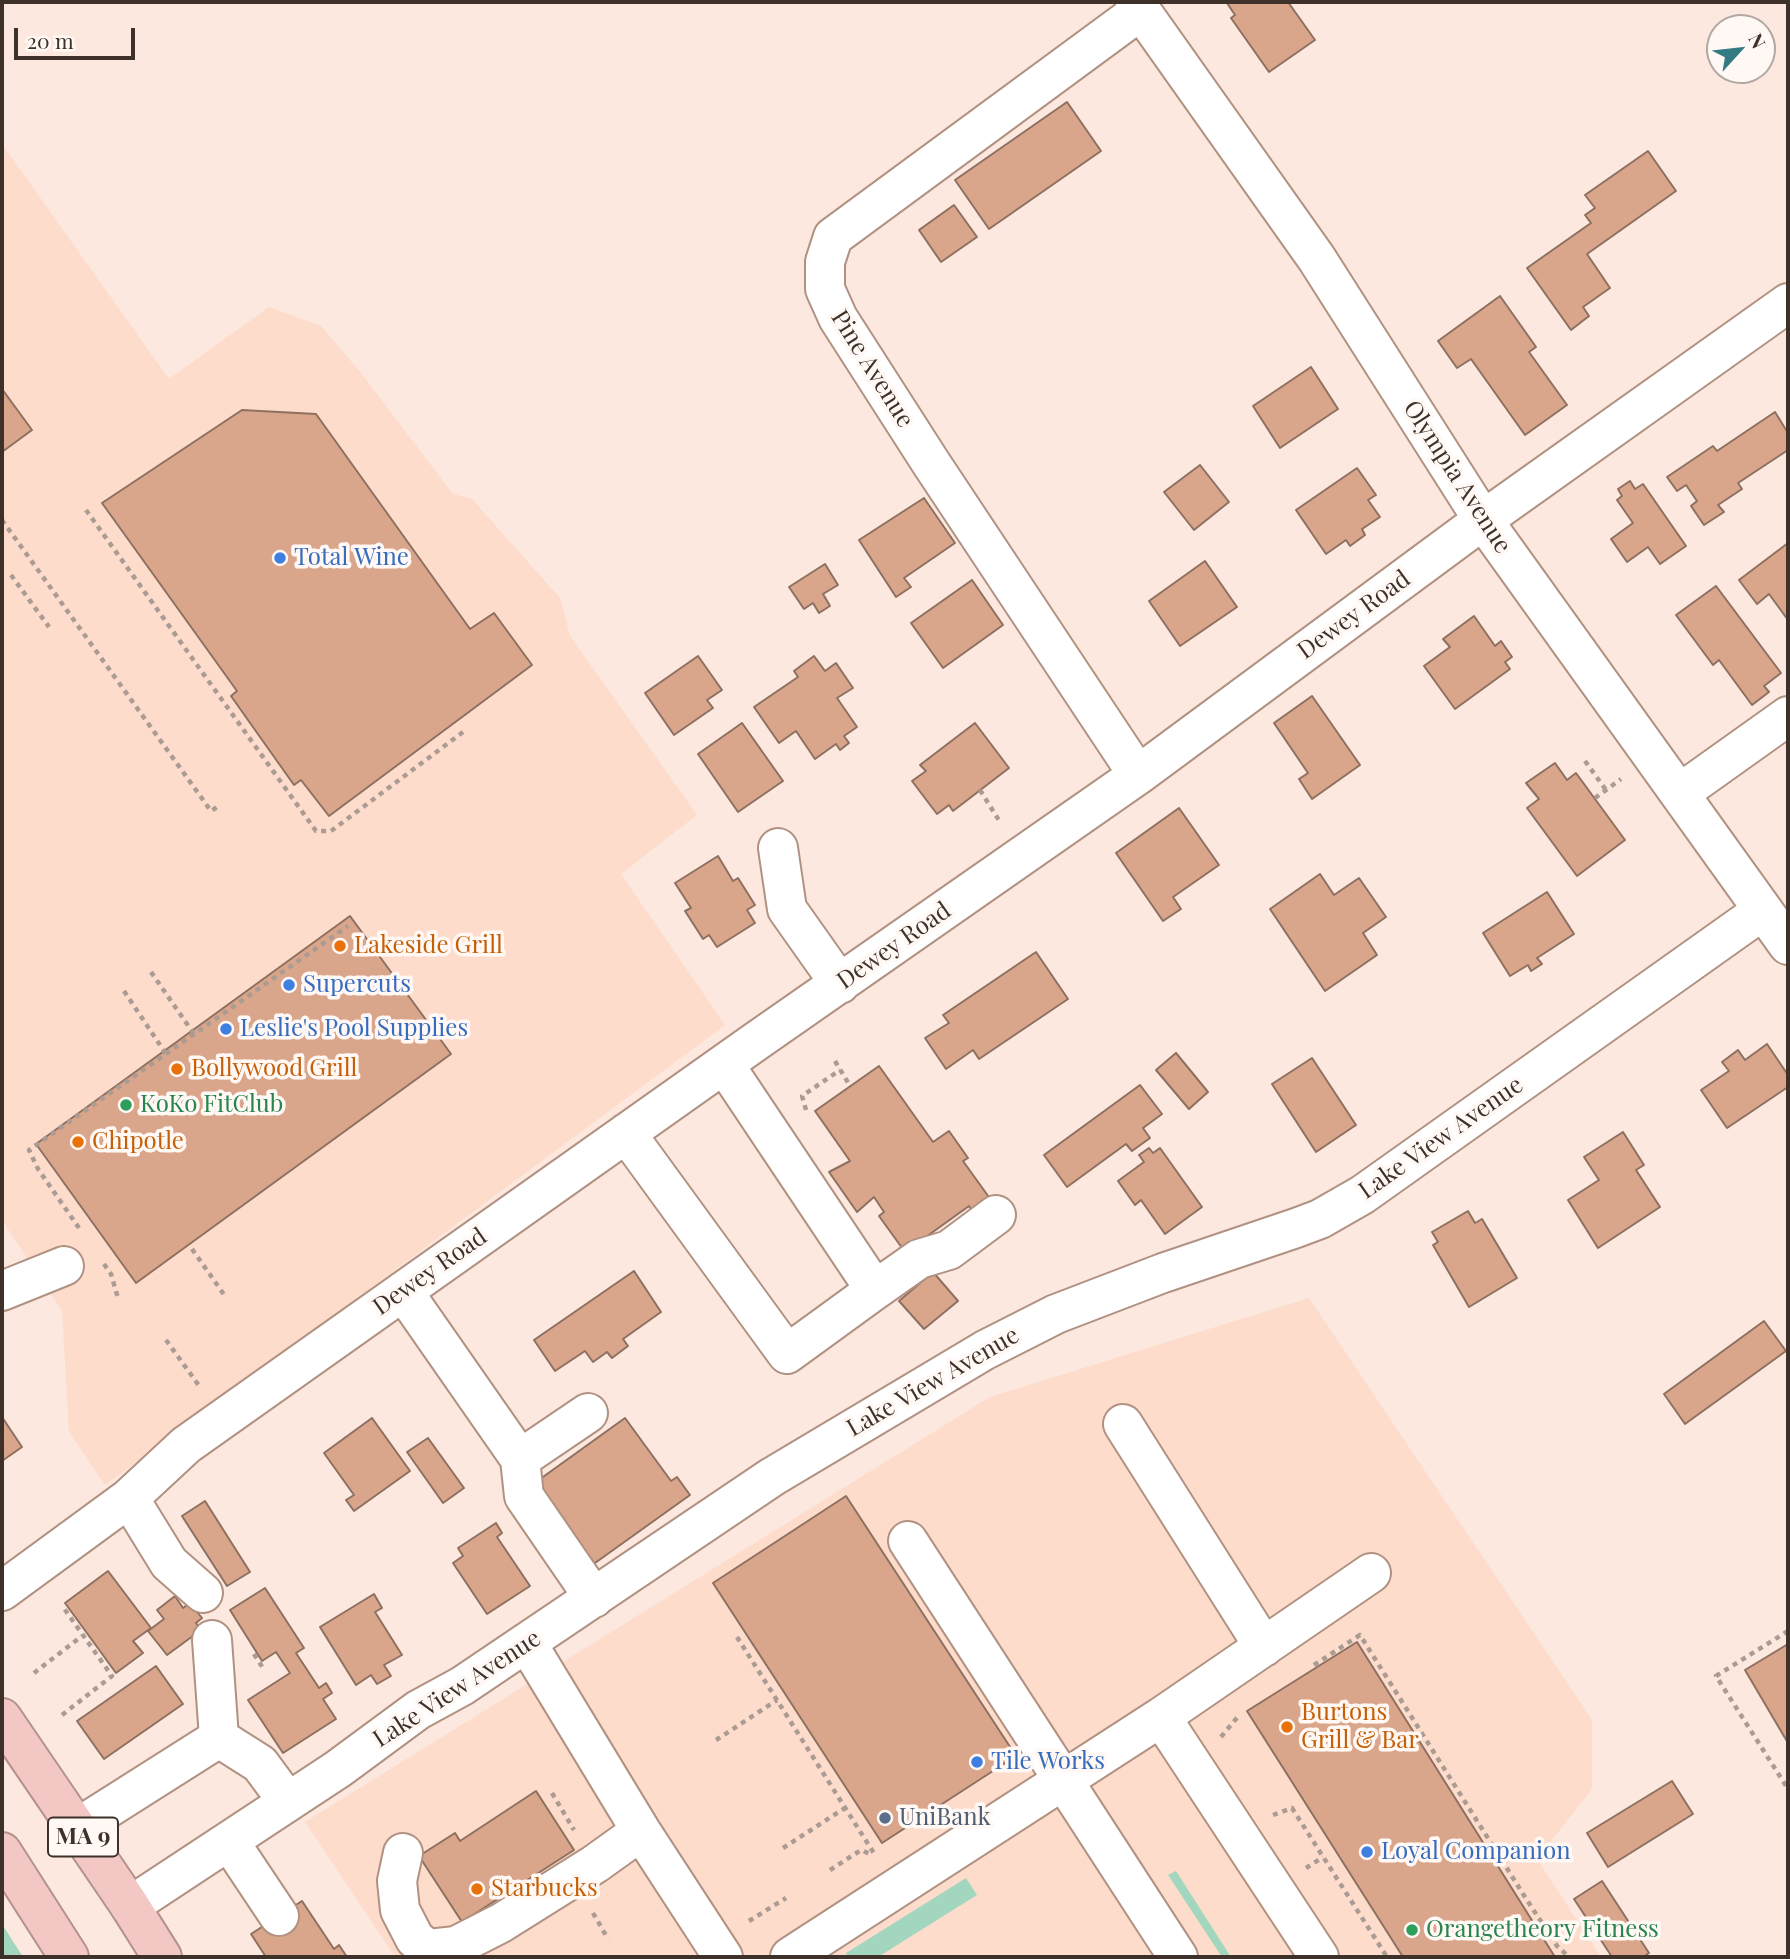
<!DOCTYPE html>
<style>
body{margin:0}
#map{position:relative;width:1790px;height:1959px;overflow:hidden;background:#fce8de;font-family:"Playfair Display",serif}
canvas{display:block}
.frame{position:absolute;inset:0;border:4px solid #3d312a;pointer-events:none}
.north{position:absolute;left:1706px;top:14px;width:70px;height:70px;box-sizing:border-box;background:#fff8f5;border:2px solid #b1a8a4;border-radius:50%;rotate:63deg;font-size:19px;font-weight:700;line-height:28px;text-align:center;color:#3d312a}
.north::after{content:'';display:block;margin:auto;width:24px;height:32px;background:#337b83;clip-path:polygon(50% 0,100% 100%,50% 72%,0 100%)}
.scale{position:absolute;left:14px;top:28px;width:121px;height:32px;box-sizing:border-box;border:4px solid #3d312a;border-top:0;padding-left:9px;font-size:21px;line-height:24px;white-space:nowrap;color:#3d312a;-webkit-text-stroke:5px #fff8f5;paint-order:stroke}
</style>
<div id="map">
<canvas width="1790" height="1959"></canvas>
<div class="frame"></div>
<div class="north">N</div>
<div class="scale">20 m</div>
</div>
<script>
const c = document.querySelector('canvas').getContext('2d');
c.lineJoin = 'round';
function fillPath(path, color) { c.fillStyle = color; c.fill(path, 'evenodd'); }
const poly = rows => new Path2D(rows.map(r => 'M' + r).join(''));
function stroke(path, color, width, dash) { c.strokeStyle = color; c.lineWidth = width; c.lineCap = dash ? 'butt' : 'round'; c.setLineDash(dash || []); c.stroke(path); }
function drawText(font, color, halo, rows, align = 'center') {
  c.font = font + ' "Playfair Display",serif'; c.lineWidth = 7; c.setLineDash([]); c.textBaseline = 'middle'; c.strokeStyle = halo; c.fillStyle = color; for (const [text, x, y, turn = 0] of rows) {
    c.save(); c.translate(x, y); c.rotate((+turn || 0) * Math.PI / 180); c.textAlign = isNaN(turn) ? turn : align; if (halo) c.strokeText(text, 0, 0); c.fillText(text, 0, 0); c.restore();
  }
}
fillPath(poly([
 [2,144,169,379,269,307,321,326,361,373,453,494,472,499,560,598,570,636,697,815,621,874,725,1025,105,1485,69,1432,62,1311,2,1220],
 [1309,1298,1592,1720,1592,1789,1537,1859,1601,1957,395,1957,305,1822,990,1397]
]), '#fddccb');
fillPath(poly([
 [1176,1871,1231,1957,1222,1957,1168,1875],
 [966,1878,977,1895,878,1957,848,1957,846,1953],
 [2,1924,23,1957,2,1957]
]), '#a3d6be');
const building = poly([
 [1229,2,1288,2,1315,40,1269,72,1231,18,1235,15,1227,3,1229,2],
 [1067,102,1101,151,989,229,955,180,1067,102],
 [1648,151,1676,191,1587,254,1610,288,1583,307,1589,316,1571,330,1527,268,1591,223,1585,215,1595,208,1585,195,1648,151],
 [954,205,977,237,941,262,919,230,954,205],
 [1500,296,1536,347,1529,352,1567,405,1525,435,1471,359,1457,368,1438,341,1500,296],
 [1311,367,1338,409,1280,448,1253,406,1311,367],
 [2,389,32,430,2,452,2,389],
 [242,410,316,414,470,629,494,613,532,665,329,816,301,780,294,785,231,696,237,691,102,503,242,410],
 [1775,412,1788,433,1788,450,1738,483,1742,489,1718,505,1724,512,1704,525,1691,506,1697,501,1686,485,1677,491,1667,477,1713,446,1717,451,1775,412],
 [1200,465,1229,502,1194,530,1164,492,1200,465],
 [1357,468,1376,495,1368,500,1380,517,1362,529,1365,535,1350,546,1346,540,1326,554,1296,510,1357,468],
 [1630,481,1635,489,1643,484,1686,546,1660,564,1648,547,1627,562,1611,539,1633,523,1617,500,1622,496,1618,489,1630,481],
 [924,498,955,543,904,578,911,587,896,597,859,540,924,498],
 [1788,543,1788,620,1769,594,1757,604,1739,580,1788,543],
 [1205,561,1237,607,1180,646,1149,601,1205,561],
 [825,564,838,585,823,594,830,606,819,613,813,603,804,609,789,587,825,564],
 [972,580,1003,625,943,668,911,623,972,580],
 [1716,586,1781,673,1764,686,1769,692,1752,705,1719,660,1713,665,1676,615,1716,586],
 [1474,616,1495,646,1501,641,1512,657,1505,662,1510,669,1455,709,1424,666,1450,647,1443,639,1474,616],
 [698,656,722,690,707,700,713,708,674,735,645,693,698,656],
 [814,656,825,671,836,663,853,688,837,698,857,727,844,736,849,743,840,750,836,744,815,759,796,731,779,743,754,707,798,677,794,671,814,656],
 [1312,696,1360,765,1312,799,1299,779,1308,773,1274,723,1312,696],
 [742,723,783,781,738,812,698,754,742,723],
 [975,723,1009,768,953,811,949,805,937,814,912,781,926,771,920,765,975,723],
 [1555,763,1567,780,1576,773,1625,840,1577,876,1527,808,1539,799,1526,783,1555,763],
 [1179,808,1219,865,1173,897,1181,909,1163,921,1116,853,1179,808],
 [718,856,733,881,738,878,755,905,747,910,755,923,717,947,709,935,703,939,685,911,691,908,675,883,718,856],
 [1320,874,1334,895,1359,878,1386,917,1363,933,1377,955,1325,991,1270,909,1320,874],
 [1547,892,1574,934,1537,958,1542,964,1531,971,1528,965,1510,976,1483,933,1547,892],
 [350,916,451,1054,136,1283,36,1144,350,916],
 [1036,952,1068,999,979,1059,973,1050,946,1069,925,1038,949,1023,943,1015,1036,952],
 [1767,1044,1788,1075,1788,1087,1727,1128,1701,1090,1729,1071,1722,1062,1738,1050,1745,1060,1767,1044],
 [1176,1053,1208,1092,1189,1109,1156,1070,1176,1053],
 [1312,1058,1356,1125,1316,1152,1272,1084,1312,1058],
 [879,1066,933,1142,949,1131,968,1158,963,1161,991,1200,973,1213,969,1206,905,1252,879,1216,884,1212,874,1197,857,1212,829,1172,850,1161,815,1111,879,1066],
 [1140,1085,1162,1114,1143,1128,1150,1138,1132,1151,1126,1144,1067,1187,1044,1155,1140,1085],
 [1623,1132,1644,1165,1636,1170,1660,1207,1598,1248,1568,1200,1599,1180,1584,1157,1623,1132],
 [1149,1148,1153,1153,1160,1148,1202,1207,1165,1234,1141,1200,1135,1205,1118,1181,1144,1162,1139,1155,1149,1148],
 [1468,1211,1475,1223,1482,1219,1517,1278,1469,1307,1433,1245,1438,1242,1432,1232,1468,1211],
 [634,1271,661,1312,623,1339,628,1346,612,1358,607,1352,593,1362,585,1351,555,1371,534,1340,634,1271],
 [933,1272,958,1301,924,1329,899,1301,933,1272],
 [1764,1321,1786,1351,1685,1424,1664,1394,1764,1321],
 [2,1417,22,1447,2,1461,2,1417],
 [372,1418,410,1471,354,1511,346,1500,354,1495,324,1453,372,1418],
 [625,1418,671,1481,677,1477,690,1495,588,1568,529,1487,625,1418],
 [428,1438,464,1488,443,1503,407,1452,428,1438],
 [846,1496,1016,1756,882,1843,713,1583,846,1496],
 [205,1501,250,1572,227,1586,182,1516,205,1501],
 [496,1523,502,1533,497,1537,530,1586,487,1614,453,1563,463,1556,458,1548,496,1523],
 [108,1571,151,1628,133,1641,143,1653,116,1673,65,1603,108,1571],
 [265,1588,304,1648,296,1653,319,1688,326,1683,332,1693,323,1699,336,1719,283,1753,248,1700,290,1673,276,1652,262,1661,230,1610,265,1588],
 [374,1594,382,1608,375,1612,402,1655,384,1665,391,1676,377,1684,371,1675,356,1685,320,1627,374,1594],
 [175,1596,183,1608,190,1603,202,1618,196,1623,201,1630,167,1655,148,1631,164,1619,157,1610,175,1596],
 [1357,1642,1555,1957,1403,1957,1247,1711,1357,1642],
 [1788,1644,1788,1743,1745,1670,1788,1644],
 [156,1666,183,1704,104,1759,77,1721,156,1666],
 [1672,1781,1693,1814,1608,1867,1587,1833,1672,1781],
 [536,1791,574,1850,462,1922,419,1856,455,1833,460,1841,536,1791],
 [1602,1881,1649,1953,1643,1957,1612,1957,1574,1899,1602,1881],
 [302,1901,334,1949,339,1945,347,1957,266,1957,251,1934,302,1901]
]);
fillPath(building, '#daa68b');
stroke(building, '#8e7061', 2);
const minor = poly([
 [1135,2,1317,259,1483,520,1788,945],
 [1138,775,931,463,838,318,825,289,825,262,833,237,1140,11],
 [1680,793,1788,716],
 [778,848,787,909,840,984],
 [626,1133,787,1354,875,1290,724,1064],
 [875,1290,919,1259,949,1250,996,1215],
 [2,1291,64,1266],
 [403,1291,520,1459,524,1496,594,1598],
 [1123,1424,1264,1647],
 [520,1459,588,1413],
 [129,1498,169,1563,203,1593],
 [908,1541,1178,1957],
 [2,1591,129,1498,186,1445,755,1042,1138,775,1483,520,1788,303],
 [212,1640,219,1738],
 [527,1643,641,1831,723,1957],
 [1161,1717,1319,1957],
 [77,1828,219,1738,260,1764,288,1802],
 [229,1841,279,1916],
 [403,1853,397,1881,400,1910,415,1939,428,1949,456,1946,501,1923,595,1864,641,1831],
 [130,1906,338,1769,418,1710,462,1686,772,1477,985,1350,1056,1314,1163,1273,1296,1228,1320,1219,1362,1195,1762,911],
 [790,1957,1161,1717,1371,1573]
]);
const highway = poly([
 [2,1718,130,1906,162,1957],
 [2,1852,69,1957]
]);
stroke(minor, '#b19282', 42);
stroke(highway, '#b3928e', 42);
stroke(poly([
 [86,510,316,831,331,831,463,732],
 [2,520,211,811,220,805],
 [11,575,49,627],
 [1585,761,1606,790],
 [980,790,1000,822],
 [1595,798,1621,779],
 [151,972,194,1034],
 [124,991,166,1054],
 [835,1061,850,1086],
 [806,1110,802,1096,840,1070],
 [79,1228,38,1169,29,1150,348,926],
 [192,1249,225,1296],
 [104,1264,111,1274,118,1298],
 [166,1340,200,1387],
 [1788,1631,1716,1676,1788,1789],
 [737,1637,875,1855],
 [254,1654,263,1668],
 [1314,1665,1360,1635,1525,1897,1557,1946,1569,1957],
 [34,1673,82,1636],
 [62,1715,112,1676,63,1607],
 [1221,1737,1240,1714],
 [716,1740,777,1700],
 [552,1793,574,1830],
 [1273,1815,1292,1808,1387,1957],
 [783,1848,845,1808],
 [1306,1868,1323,1857],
 [830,1870,861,1850,872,1855],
 [593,1913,608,1939],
 [749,1921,786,1898]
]), '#ab9b92', 4.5, [5, 5]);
stroke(minor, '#fff', 38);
stroke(highway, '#f3c7c4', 38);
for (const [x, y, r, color] of [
 [280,558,7,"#3f7fe0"],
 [340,946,7,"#e8710a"],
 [289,985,7,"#3f7fe0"],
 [226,1029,7,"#3f7fe0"],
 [177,1069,7,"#e8710a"],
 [126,1105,7,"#2e9e5b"],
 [78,1142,7,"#e8710a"],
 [1287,1727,7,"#e8710a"],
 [977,1762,7,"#3f7fe0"],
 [885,1818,7,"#5c6f8a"],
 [1367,1852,7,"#3f7fe0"],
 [477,1889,7,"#e8710a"],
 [1412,1930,7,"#2e9e5b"]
]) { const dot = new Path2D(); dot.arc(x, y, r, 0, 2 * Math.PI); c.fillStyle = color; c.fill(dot); stroke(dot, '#fff8f5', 2.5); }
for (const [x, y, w] of [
 [83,1837,70]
]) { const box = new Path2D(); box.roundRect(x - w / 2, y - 19.5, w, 39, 5); c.fillStyle = '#fff8f5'; c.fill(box); stroke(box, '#3d312a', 2); }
drawText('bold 23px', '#3d312a', null, [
 ["MA 9",83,1837]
]);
drawText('24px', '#3d312a', '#fff8f5', [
 ["Pine Avenue",872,369,58],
 ["Olympia Avenue",1457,477,57],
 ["Dewey Road",1354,615,-36],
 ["Dewey Road",894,946,-35],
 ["Lake View Avenue",1441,1138,-35],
 ["Dewey Road",430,1272,-35],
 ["Lake View Avenue",933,1382,-30],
 ["Lake View Avenue",457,1689,-33]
]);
drawText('24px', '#366cbe', '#fff8f5', [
 ["Total Wine",294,558],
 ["Supercuts",303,985],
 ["Leslie's Pool Supplies",240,1029],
 ["Tile Works",991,1762],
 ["Loyal Companion",1381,1852]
], 'left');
drawText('24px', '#c56008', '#fff8f5', [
 ["Lakeside Grill",354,946],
 ["Bollywood Grill",191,1069],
 ["Chipotle",92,1142],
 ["Burtons",1301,1713],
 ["Grill & Bar",1301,1741],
 ["Starbucks",491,1889]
], 'left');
drawText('24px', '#27864d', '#fff8f5', [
 ["KoKo FitClub",140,1105],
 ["Orangetheory Fitness",1426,1930]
], 'left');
drawText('24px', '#4e5e75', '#fff8f5', [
 ["UniBank",899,1818]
], 'left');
</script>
